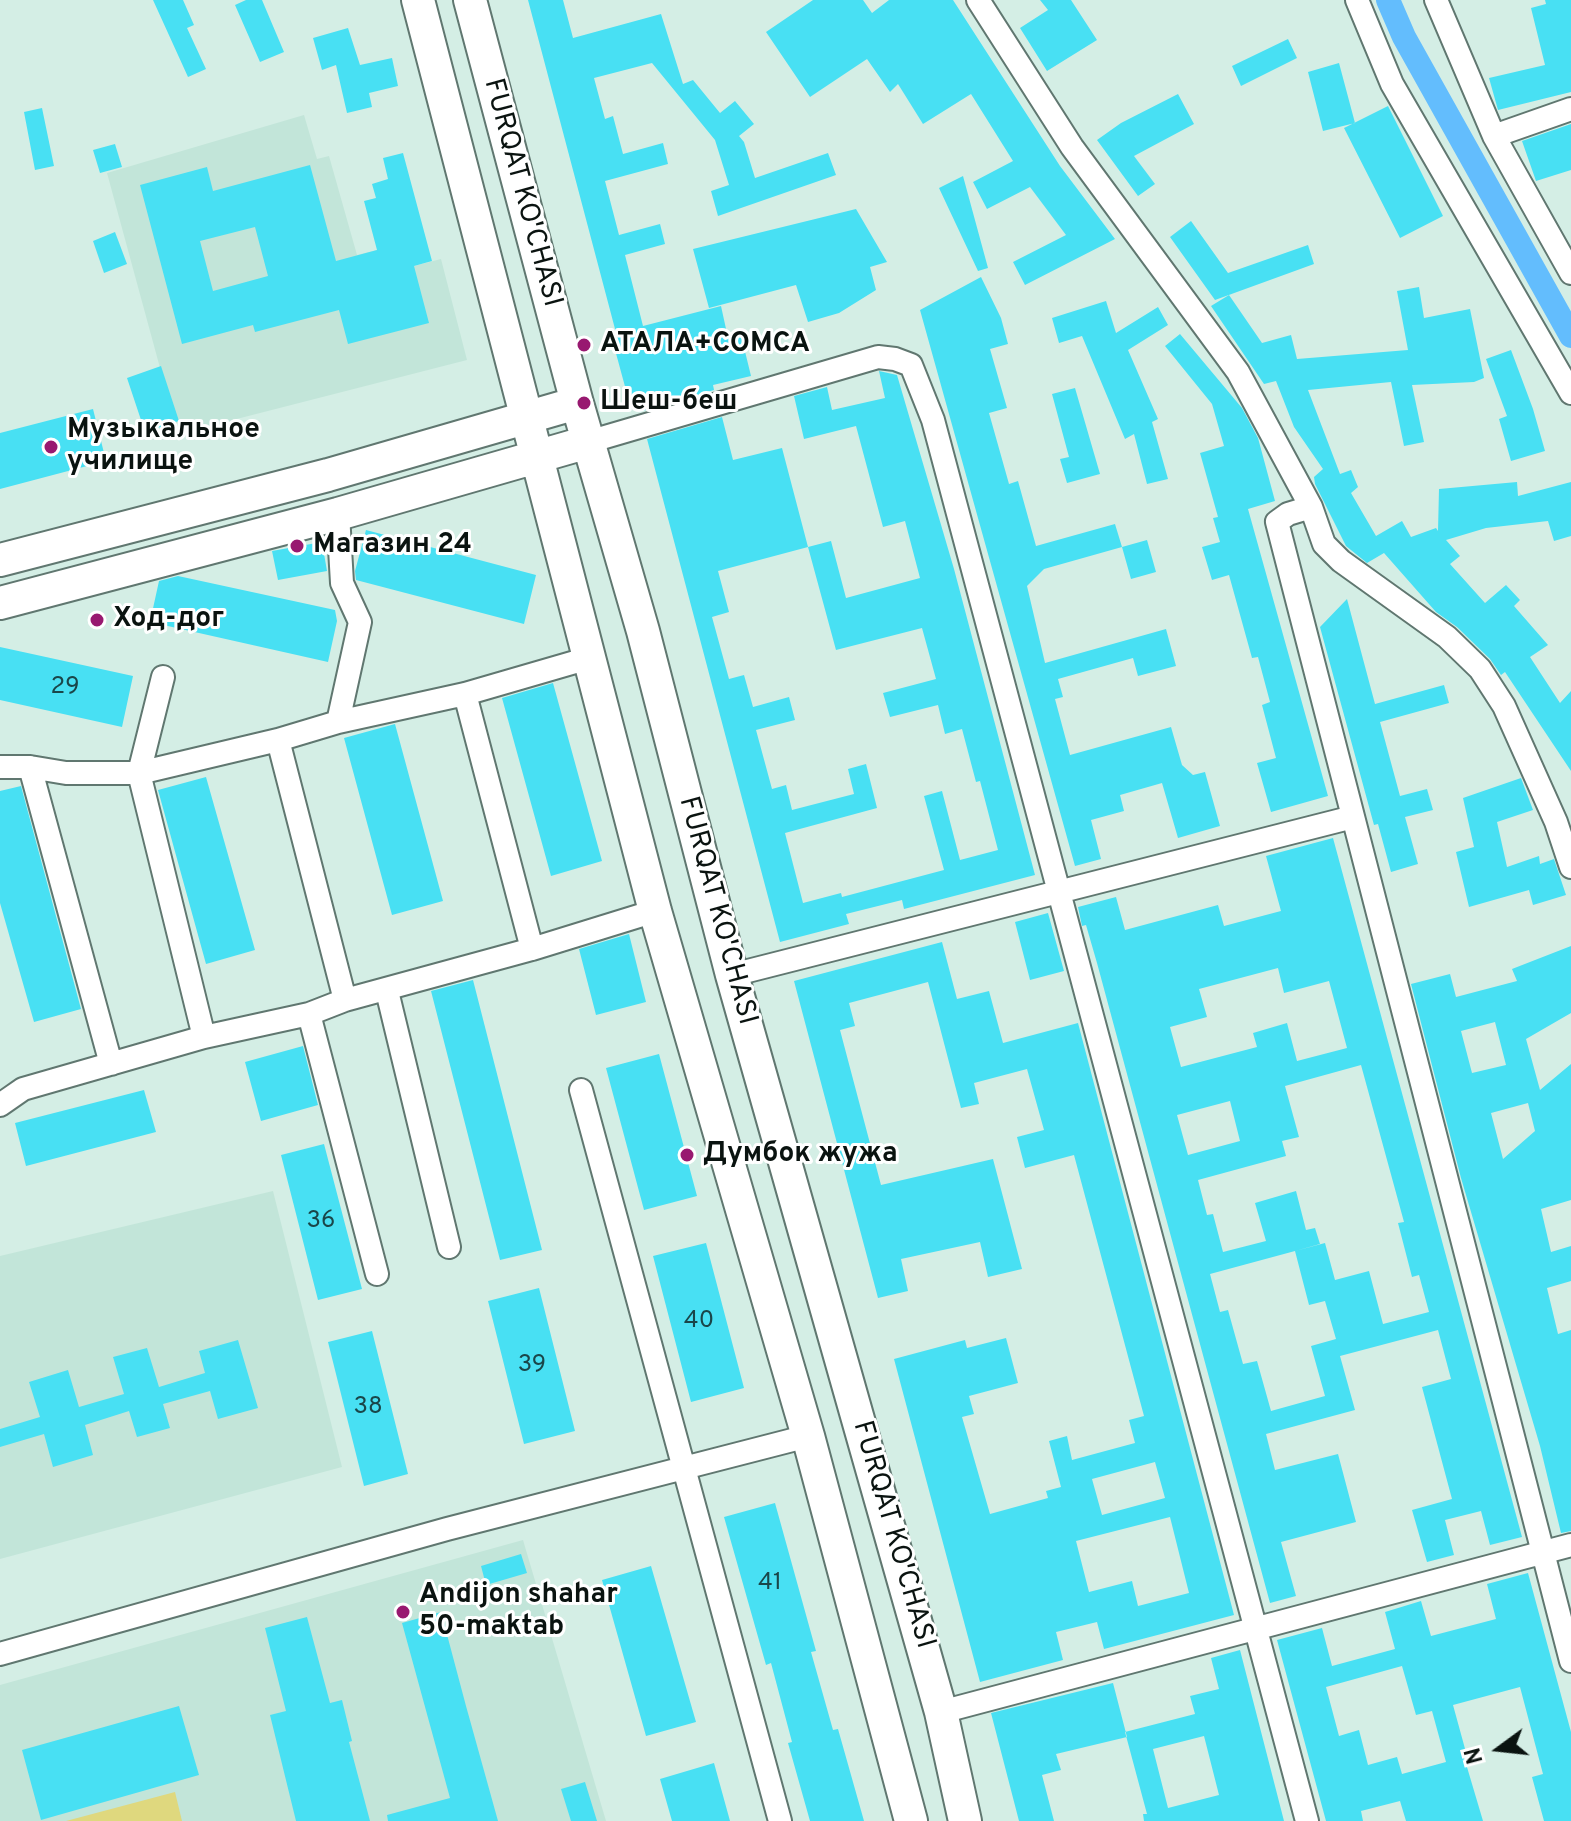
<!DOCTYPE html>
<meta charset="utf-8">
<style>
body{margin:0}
#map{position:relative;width:1571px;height:1821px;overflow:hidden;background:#d4eee5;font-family:Overpass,sans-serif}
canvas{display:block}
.north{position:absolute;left:1459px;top:1709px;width:80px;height:80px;-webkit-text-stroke:6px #fff;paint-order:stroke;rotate:255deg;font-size:22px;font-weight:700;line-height:32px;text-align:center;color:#0a1310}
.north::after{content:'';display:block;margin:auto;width:28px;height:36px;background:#0a1310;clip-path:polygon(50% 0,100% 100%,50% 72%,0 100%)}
</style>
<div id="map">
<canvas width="1571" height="1821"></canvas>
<div class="north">N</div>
</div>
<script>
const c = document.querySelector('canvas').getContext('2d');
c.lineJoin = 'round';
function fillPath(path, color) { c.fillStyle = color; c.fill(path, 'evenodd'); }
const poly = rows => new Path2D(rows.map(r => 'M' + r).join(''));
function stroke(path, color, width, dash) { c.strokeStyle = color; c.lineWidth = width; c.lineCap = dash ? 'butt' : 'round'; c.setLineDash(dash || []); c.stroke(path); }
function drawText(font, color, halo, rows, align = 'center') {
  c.font = font + ' Overpass,sans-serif'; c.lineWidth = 6; c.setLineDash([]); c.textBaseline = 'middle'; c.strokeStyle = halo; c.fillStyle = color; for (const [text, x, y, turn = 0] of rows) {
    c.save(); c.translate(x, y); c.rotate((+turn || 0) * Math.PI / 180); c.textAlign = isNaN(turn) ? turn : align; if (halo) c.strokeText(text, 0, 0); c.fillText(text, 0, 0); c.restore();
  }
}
fillPath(poly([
 [304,115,317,159,329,156,357,255,408,242,414,266,441,259,467,360,178,434,107,173],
 [273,1191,342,1467,0,1559,0,1256],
 [523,1540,606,1821,0,1821,0,1685]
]), '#c2e5d9');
fillPath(poly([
 [175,1792,182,1821,66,1821]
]), '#dfd87e');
stroke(poly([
 [1388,0,1404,37,1571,336]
]), '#63bdfd', 24);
fillPath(poly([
 [153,0,183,0,194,25,187,28,206,69,188,77],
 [246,0,262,0,284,52,260,62,235,5],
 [528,0,563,0,573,38,661,14,683,84,693,80,720,113,735,101,754,124,739,136,744,142,755,178,828,153,836,175,718,216,711,191,729,185,715,140,652,63,594,78,605,119,613,116,623,154,663,143,668,164,605,181,619,235,660,224,665,244,625,255,643,326,721,306,728,338,741,335,751,376,713,385,714,390,639,412,637,403,630,405,614,346,619,344],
 [813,0,863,0,872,13,889,0,953,0,1060,166,1115,239,1025,285,1013,262,1066,235,1030,187,987,209,973,182,1013,161,971,94,923,124,898,84,890,92,867,59,810,97,766,32],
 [1040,0,1071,0,1097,40,1047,71,1020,28,1048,10],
 [1545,0,1571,0,1571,92,1498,110,1489,78,1545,65,1531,8,1546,4],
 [348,28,360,65,392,58,398,86,369,93,372,107,347,113,336,65,322,70,313,38],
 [1288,39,1297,58,1241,86,1232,66],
 [1339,63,1355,123,1323,131,1308,72],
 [1178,94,1194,124,1134,156,1155,184,1138,196,1097,140,1121,123],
 [1388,106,1443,216,1400,238,1344,128],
 [42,108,54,166,35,170,24,112],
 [1571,124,1571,170,1536,181,1522,141],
 [115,144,122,167,100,173,93,150],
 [403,153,432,261,414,266,429,323,348,344,339,310,255,332,253,325,182,344,140,185,207,167,213,191,310,165,336,261,377,250,364,201,376,198,372,184,388,179,383,158],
 [255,227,268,276,213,291,200,241],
 [963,176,988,268,978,271,939,188],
 [856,209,887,262,870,267,876,290,839,313,808,322,796,285,709,308,693,249],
 [1191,221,1228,273,1308,245,1314,264,1215,300,1170,237],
 [115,232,127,264,104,273,93,241],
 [981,277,1001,318,1008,344,990,349,1007,408,989,413,1009,484,1018,481,1036,546,1115,524,1122,547,1044,569,1027,586,1045,663,1166,629,1176,666,1138,676,1133,658,1058,679,1063,697,1055,699,1070,755,1171,727,1182,765,1193,775,1205,772,1220,826,1178,838,1162,783,1120,795,1124,811,1091,820,1101,859,1075,866,920,310],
 [1419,287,1424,318,1470,309,1484,378,1474,382,1412,385,1424,442,1404,446,1391,382,1308,390,1340,474,1351,470,1358,487,1351,493,1376,536,1402,521,1411,537,1436,528,1438,531,1439,489,1517,482,1518,496,1571,482,1571,536,1554,541,1548,521,1486,528,1446,540,1460,556,1450,564,1485,603,1506,585,1520,600,1514,606,1548,645,1530,657,1560,703,1571,691,1571,771,1505,672,1501,675,1490,659,1457,627,1436,612,1384,553,1367,563,1346,546,1315,484,1314,477,1323,469,1294,427,1276,381,1264,384,1211,306,1229,295,1262,343,1291,335,1297,359,1408,350,1397,291],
 [1106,301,1116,333,1158,307,1168,325,1128,350,1158,419,1152,422,1168,479,1147,484,1134,434,1125,439,1082,336,1059,343,1052,318],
 [1180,334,1242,408,1258,438,1275,501,1248,509,1328,796,1271,812,1257,763,1276,758,1262,705,1270,702,1258,657,1252,658,1229,575,1212,580,1202,547,1220,542,1213,518,1218,517,1200,453,1224,446,1212,404,1165,346],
 [1511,350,1533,409,1545,451,1511,461,1499,419,1507,416,1486,359],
 [161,366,179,421,145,432,127,378],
 [879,371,897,375,954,569,1035,875,904,909,902,900,846,914,849,924,780,942,647,439,722,417,733,460,782,448,808,547,831,541,846,598,920,578,905,521,883,527,856,426,804,439,794,396,827,387,832,410,885,398],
 [808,547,836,650,922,628,936,679,883,693,890,717,938,705,945,734,962,729,976,782,980,781,998,850,960,860,942,791,924,796,944,870,842,897,841,893,803,903,785,833,877,808,866,764,848,769,854,794,792,810,786,785,772,789,756,730,795,720,789,697,753,707,744,675,729,679,712,617,729,612,718,571],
 [1075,388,1100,474,1067,483,1060,459,1069,457,1052,394],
 [93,409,106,461,0,489,0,433],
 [366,530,536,575,524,624,356,580,355,571],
 [1147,540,1156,572,1131,579,1122,547],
 [322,542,327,571,278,580,272,551],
 [178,576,335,610,337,621,328,662,150,622,159,581],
 [1347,599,1375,704,1444,685,1449,703,1380,722,1400,796,1427,789,1433,810,1405,817,1418,864,1391,872,1378,824,1374,825,1320,627],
 [0,647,133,676,122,727,0,700],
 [553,683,602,861,551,876,502,698],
 [395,724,443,901,392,915,344,738],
 [206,777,255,950,206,964,158,790],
 [1521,778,1533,810,1497,822,1507,867,1539,856,1540,864,1554,859,1566,895,1533,905,1529,890,1469,907,1456,852,1474,847,1463,798],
 [21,786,81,1009,34,1022,0,903,0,791],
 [1333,838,1522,1537,1490,1545,1481,1511,1445,1520,1454,1555,1427,1562,1412,1510,1452,1499,1422,1387,1451,1379,1438,1330,1340,1356,1355,1410,1266,1434,1275,1470,1338,1454,1356,1522,1281,1542,1296,1596,1270,1603,1097,963,1086,925,1082,926,1078,907,1116,897,1125,930,1218,905,1224,926,1281,911,1266,856],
 [1278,968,1284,993,1329,981,1347,1048,1297,1061,1287,1023,1253,1033,1257,1047,1181,1067,1170,1027,1207,1017,1199,989],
 [1361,1065,1404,1222,1398,1223,1412,1277,1419,1275,1429,1312,1383,1324,1369,1271,1335,1280,1325,1243,1295,1251,1320,1244,1315,1228,1306,1230,1296,1191,1255,1203,1266,1241,1223,1252,1213,1214,1207,1215,1198,1180,1286,1156,1282,1141,1299,1137,1285,1086],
 [1230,1101,1240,1141,1188,1155,1177,1115],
 [1295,1251,1309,1305,1325,1301,1336,1339,1311,1346,1325,1396,1271,1411,1257,1361,1243,1364,1228,1310,1220,1312,1210,1274],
 [1048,913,1064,971,1030,980,1015,922],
 [629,934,646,1002,596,1015,579,949],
 [942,942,957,999,989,991,1003,1043,1078,1023,1234,1615,1104,1649,1097,1622,1056,1632,1063,1660,980,1682,894,1359,965,1340,967,1348,1006,1338,1018,1383,969,1396,974,1414,962,1417,990,1514,1048,1498,1046,1491,1061,1487,1049,1441,1067,1436,1072,1460,1135,1443,1129,1420,1144,1416,1074,1155,1025,1168,1017,1137,1044,1130,1027,1069,974,1083,979,1104,961,1108,928,982,849,1003,855,1026,840,1030,881,1185,993,1159,1022,1269,988,1277,980,1242,901,1259,908,1291,878,1298,794,981],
 [1155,1462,1165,1498,1102,1515,1092,1479],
 [1170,1517,1189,1593,1138,1606,1132,1581,1089,1592,1076,1541],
 [1571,946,1571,1013,1526,1039,1540,1090,1571,1064,1571,1200,1541,1209,1551,1252,1571,1246,1571,1281,1547,1288,1558,1334,1571,1330,1571,1531,1561,1533,1540,1446,1461,1178,1411,984,1450,974,1456,997,1517,981,1512,969],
 [1495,1022,1506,1065,1472,1073,1461,1031],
 [1528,1103,1535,1131,1503,1159,1491,1113],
 [473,980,542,1250,500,1260,431,991],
 [303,1046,318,1105,261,1121,245,1062],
 [659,1054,697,1196,644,1210,606,1068],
 [144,1090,156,1132,26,1166,15,1123],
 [324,1144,362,1289,318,1300,281,1155],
 [706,1243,744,1388,691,1402,653,1256],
 [539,1288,575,1431,524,1444,488,1301],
 [372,1331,408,1474,364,1486,328,1342],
 [238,1340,258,1408,218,1419,210,1391,163,1404,170,1428,137,1437,129,1411,85,1425,93,1455,53,1467,44,1434,0,1447,0,1429,40,1417,29,1382,68,1370,79,1407,124,1394,113,1357,147,1348,159,1387,205,1373,199,1351],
 [775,1503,816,1651,811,1652,833,1730,838,1729,864,1821,810,1821,788,1743,792,1742,771,1663,766,1665,724,1517],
 [521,1554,527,1573,486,1585,481,1566],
 [651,1566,696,1722,646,1736,602,1580],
 [1528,1573,1571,1732,1571,1821,1544,1821,1532,1777,1543,1774,1520,1687,1453,1705,1467,1756,1464,1757,1483,1821,1406,1821,1400,1801,1361,1811,1363,1821,1326,1821,1277,1640,1322,1628,1332,1666,1395,1649,1385,1612,1421,1601,1431,1636,1496,1619,1487,1584],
 [1402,1666,1416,1715,1432,1711,1446,1762,1402,1774,1397,1757,1368,1765,1359,1730,1339,1736,1326,1687],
 [441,1612,466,1706,498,1821,388,1821,387,1815,450,1798,402,1623],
 [307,1617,330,1703,342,1700,352,1741,349,1742,370,1821,296,1821,270,1715,286,1711,265,1628],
 [1240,1650,1284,1821,1144,1821,1143,1814,1147,1814,1125,1732,1195,1714,1190,1696,1219,1689,1211,1658],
 [1204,1736,1219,1795,1168,1808,1153,1749],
 [1113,1683,1127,1737,1056,1754,1061,1770,1042,1775,1054,1821,1019,1821,991,1713],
 [179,1706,199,1775,41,1820,22,1750],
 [714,1763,730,1821,672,1821,660,1779],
 [585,1782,597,1821,571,1821,561,1789]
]), '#48e0f3');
const street = poly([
 [978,0,1072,147,1238,372,1311,507,1324,544,1341,561,1447,637,1480,669,1504,706,1556,822,1571,867],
 [1357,0,1392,84,1571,393],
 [1436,0,1494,136,1571,273],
 [1494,136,1571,109],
 [588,442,878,357,895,359,911,365,933,420,1307,1821],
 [1311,507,1288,514,1277,522,1571,1661],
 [338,514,342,583,360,622,338,722],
 [163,677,139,773,278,740],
 [465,694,532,949],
 [0,767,30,767,66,773,139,773,204,1037],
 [30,767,111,1064],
 [732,975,1353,817],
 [387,991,449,1247],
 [345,1000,278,740,338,722,465,694,589,658],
 [309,1014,377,1274],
 [581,1090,780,1821],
 [0,1105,23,1089,204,1037,309,1014,345,1000,532,949,655,911],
 [0,1654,447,1529,808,1436],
 [941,1712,1571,1545]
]);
const secondary = poly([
 [418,0,655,911,808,1436,911,1821],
 [470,0,577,403,643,631,732,975,941,1712,965,1821],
 [0,560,328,475,577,403],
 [0,603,338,514,588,442]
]);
stroke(street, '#607770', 26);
stroke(secondary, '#607770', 36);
stroke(street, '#fff', 22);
stroke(secondary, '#fff', 32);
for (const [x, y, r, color] of [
 [584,345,8,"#981970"],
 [584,403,8,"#981970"],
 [51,447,8,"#981970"],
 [297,546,8,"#981970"],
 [97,620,8,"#981970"],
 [687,1155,8,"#981970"],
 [403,1612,8,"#981970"]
]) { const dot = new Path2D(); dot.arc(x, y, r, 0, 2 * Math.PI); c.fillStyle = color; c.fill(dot); stroke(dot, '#fff', 3); }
drawText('24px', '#1a4649', null, [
 ["29",65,688],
 ["36",321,1222],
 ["40",699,1322],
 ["39",532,1366],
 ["38",368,1408],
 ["41",770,1584]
]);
drawText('28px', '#0a1310', '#fff', [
 ["FURQAT KO'CHASI",521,193,75],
 ["FURQAT KO'CHASI",716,911,75],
 ["FURQAT KO'CHASI",892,1535,74]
]);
drawText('bold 28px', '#0a1310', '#fff', [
 ["АТАЛА+СОМСА",600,345],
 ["Шеш-беш",600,403],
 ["Музыкальное",67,431],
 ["училище",67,463],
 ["Магазин 24",313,546],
 ["Ход-дог",113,620],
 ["Думбок жужа",703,1155],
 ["Andijon shahar",419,1596],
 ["50-maktab",419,1628]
], 'left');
</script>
